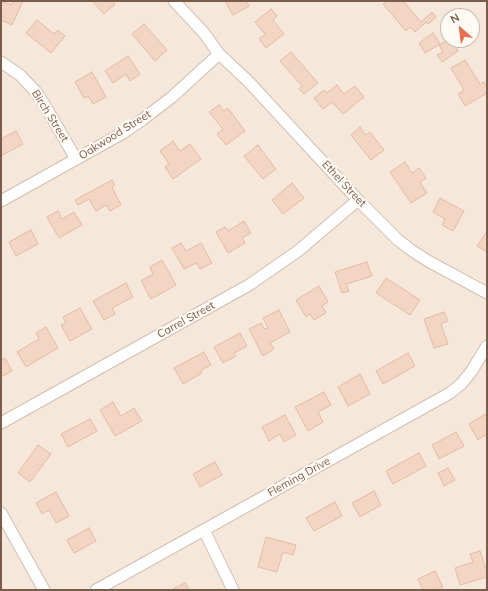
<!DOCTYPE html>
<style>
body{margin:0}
#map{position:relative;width:488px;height:591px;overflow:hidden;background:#fdf6ec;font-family:Mulish,sans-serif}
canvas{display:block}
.frame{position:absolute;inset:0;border:2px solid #7a5c4d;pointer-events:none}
.north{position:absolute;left:440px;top:8px;width:40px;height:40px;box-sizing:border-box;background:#fffaf3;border:1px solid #cabbb1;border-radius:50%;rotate:332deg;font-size:11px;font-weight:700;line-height:16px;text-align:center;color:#7a5c4d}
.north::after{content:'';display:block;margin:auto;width:14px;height:18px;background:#e76f51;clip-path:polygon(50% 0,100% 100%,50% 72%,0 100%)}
</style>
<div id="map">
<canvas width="488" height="591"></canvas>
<div class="frame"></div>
<div class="north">N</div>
</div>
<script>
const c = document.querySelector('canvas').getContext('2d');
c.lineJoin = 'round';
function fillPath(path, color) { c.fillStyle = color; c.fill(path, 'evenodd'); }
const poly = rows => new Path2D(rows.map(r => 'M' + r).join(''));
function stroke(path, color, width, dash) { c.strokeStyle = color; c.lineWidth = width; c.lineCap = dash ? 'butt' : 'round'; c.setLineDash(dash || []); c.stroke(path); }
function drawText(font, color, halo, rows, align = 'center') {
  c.font = font + ' Mulish,sans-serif'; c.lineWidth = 4; c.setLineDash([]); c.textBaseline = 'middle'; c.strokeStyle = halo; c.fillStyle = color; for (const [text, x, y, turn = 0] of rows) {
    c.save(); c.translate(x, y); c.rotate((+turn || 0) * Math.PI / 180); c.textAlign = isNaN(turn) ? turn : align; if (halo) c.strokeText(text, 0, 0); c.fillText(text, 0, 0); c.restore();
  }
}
fillPath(poly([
 [1,1,487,1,487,590,1,590],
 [448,16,472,16,472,40,448,40]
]), '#f5e8da');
const building = poly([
 [1,1,12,5,13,1,23,1,12,25,1,20,1,1],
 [92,1,112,1,115,4,104,14,92,1],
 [225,1,246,1,249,6,233,15,225,1],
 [387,1,403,1,421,22,432,12,436,17,428,24,426,22,415,32,410,27,406,31,383,4,387,1],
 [271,9,277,16,273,20,284,34,266,48,259,39,265,34,255,22,271,9],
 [37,20,54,34,58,30,65,36,51,53,26,33,37,20],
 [144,24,167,50,155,61,132,34,144,24],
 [433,33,440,44,425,53,419,43,433,33],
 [448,40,452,40,458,51,442,62,437,55,443,52,439,45,448,40],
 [291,52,318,83,304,94,299,89,302,86,280,61,291,52],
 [128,56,140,74,130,81,126,74,113,83,105,71,128,56],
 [465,60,480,84,484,82,487,88,487,93,465,106,458,94,464,90,451,68,465,60],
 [92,72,106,97,93,104,88,96,84,98,75,82,92,72],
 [337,85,344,94,355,86,364,97,343,114,332,102,323,109,314,98,324,90,327,93,337,85],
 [219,105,224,111,228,108,245,131,226,145,217,134,223,129,209,112,219,105],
 [360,127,366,135,370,132,384,150,371,160,351,135,360,127],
 [16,131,23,144,1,156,1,139,16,131],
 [173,141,180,151,190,144,201,159,173,179,165,167,169,164,160,151,173,141],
 [258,145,276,169,263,179,244,156,258,145],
 [405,162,412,173,419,168,426,178,420,182,427,193,411,203,390,172,405,162],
 [112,180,115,185,112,187,121,205,110,211,106,205,96,211,89,199,78,205,75,200,112,180],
 [292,183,304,198,283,214,272,200,292,183],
 [440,198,464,211,453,231,442,225,445,219,433,212,440,198],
 [58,211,62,219,74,212,82,225,59,238,47,217,58,211],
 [244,221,251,233,242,238,245,243,228,253,216,232,225,227,228,231,244,221],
 [31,230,38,244,16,256,9,242,31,230],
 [487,231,487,252,477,246,487,231],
 [181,243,186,251,201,243,212,263,200,269,196,263,184,269,172,248,181,243],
 [162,260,176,285,151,299,141,281,153,274,150,267,162,260],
 [367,262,372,276,346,284,349,291,342,293,335,272,367,262],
 [386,278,420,300,410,315,376,293,386,278],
 [126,283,133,297,112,308,115,314,104,320,93,301,126,283],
 [319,286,328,302,322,306,326,313,314,320,310,314,306,317,296,300,319,286],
 [80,308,92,329,70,341,61,325,66,323,63,317,80,308],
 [279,310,290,332,270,343,274,349,263,356,249,329,261,323,264,329,268,328,263,318,279,310],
 [444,312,448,321,441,324,448,344,434,348,424,319,444,312],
 [46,327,58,348,26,367,17,352,39,339,36,333,46,327],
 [240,333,247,346,234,353,236,356,223,363,214,347,240,333],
 [204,352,211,365,201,370,202,373,183,384,174,368,204,352],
 [408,353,415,366,383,384,376,371,408,353],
 [5,358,12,371,1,377,1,360,5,358],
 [360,374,370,394,348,406,338,387,360,374],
 [324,392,331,405,318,412,323,422,308,431,295,407,324,392],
 [113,402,121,416,134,408,142,421,115,436,100,410,113,402],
 [487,413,487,434,478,440,469,424,487,413],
 [285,415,296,435,284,442,280,434,269,441,262,427,285,415],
 [90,419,97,431,68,447,61,434,90,419],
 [456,432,464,446,439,459,432,445,456,432],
 [38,445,51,454,30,482,18,473,38,445],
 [419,453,426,466,393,484,386,471,419,453],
 [215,462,222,475,200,487,193,474,215,462],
 [448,468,455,480,444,486,438,473,448,468],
 [374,491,381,505,360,517,352,503,374,491],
 [56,492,69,516,56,523,49,510,42,514,36,503,56,492],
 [335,502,342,516,314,531,306,518,335,502],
 [89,528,96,541,74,553,67,540,89,528],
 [266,537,296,545,293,555,283,552,277,572,258,567,266,537],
 [480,551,487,572,487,577,460,585,455,568,473,562,470,554,480,551],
 [435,571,443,587,437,590,423,590,418,579,435,571],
 [185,583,189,590,171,590,185,583]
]);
fillPath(building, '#f3d5c3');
stroke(building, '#e6bba3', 1);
const minor = poly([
 [174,1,204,33,219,54,247,80,358,200,397,239,411,250,428,261,487,293],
 [1,62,20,75,36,92,44,104,76,159],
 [1,201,123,133,142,120,172,97,219,54],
 [1,423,249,285,298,251,358,200],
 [1,513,44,590],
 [204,530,233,590],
 [96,590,450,393,461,384,471,372,487,346]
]);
stroke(minor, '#d1beb0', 13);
stroke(minor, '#fff', 11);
drawText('11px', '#7a5c4d', '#fffaf3', [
 ["Birch Street",50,116,58],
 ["Oakwood Street",115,135,-32],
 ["Ethel Street",344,184,47],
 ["Carrel Street",186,320,-29],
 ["Fleming Drive",299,477,-29]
]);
</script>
